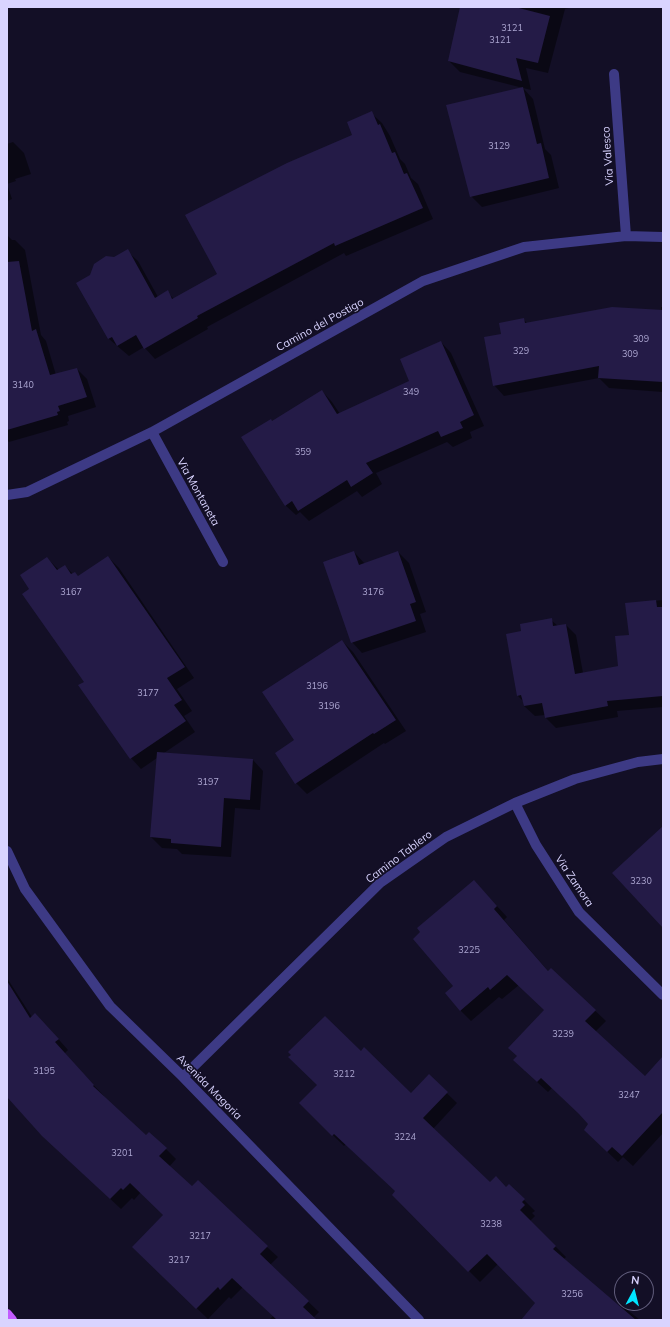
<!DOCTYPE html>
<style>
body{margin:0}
#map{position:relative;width:670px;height:1327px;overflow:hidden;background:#130f26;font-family:Mulish,sans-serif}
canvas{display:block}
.frame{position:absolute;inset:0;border:8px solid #d9d4ff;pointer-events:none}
.north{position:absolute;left:614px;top:1271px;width:40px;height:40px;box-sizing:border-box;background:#130f26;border:1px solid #625e7d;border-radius:50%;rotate:7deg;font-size:11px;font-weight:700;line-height:16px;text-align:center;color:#d9d4ff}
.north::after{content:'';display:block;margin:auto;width:14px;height:18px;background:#00e5ff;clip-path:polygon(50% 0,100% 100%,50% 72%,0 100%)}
</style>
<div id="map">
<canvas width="670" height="1327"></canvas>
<div class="frame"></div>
<div class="north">N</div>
</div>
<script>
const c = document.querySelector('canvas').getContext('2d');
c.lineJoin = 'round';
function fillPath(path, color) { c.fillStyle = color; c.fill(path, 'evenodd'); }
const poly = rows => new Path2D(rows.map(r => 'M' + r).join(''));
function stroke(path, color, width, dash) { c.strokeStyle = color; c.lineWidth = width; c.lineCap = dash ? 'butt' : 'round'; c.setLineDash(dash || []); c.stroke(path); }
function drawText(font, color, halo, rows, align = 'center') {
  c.font = font + ' Mulish,sans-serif'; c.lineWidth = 3.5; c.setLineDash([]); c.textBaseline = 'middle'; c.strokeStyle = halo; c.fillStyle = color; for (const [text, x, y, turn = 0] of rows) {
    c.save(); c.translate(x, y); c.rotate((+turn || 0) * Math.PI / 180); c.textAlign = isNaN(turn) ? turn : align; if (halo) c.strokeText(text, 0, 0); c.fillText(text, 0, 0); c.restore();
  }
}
fillPath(poly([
 [462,7,574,7,565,9,548,73,526,68,531,90,460,72,449,61],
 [523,88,533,99,545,149,551,155,559,188,482,207,471,196],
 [371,113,382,123,390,136,400,159,405,164,411,178,418,184,433,219,346,256,344,253,207,327,208,329,155,359,144,347,129,356,109,339,114,258,127,251,138,261,158,297,167,292,174,299,219,274,353,135],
 [13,142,24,153,31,174,15,179,16,181,7,184,12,199,7,201,7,144],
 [7,235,12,240,15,240,25,250,41,335,46,341,56,375,77,369,87,379,96,407,68,416,69,421,67,422,68,425,9,442,7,440],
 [661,307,663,307,663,392,609,388,599,378,504,396,494,385,503,334,523,319,528,324,661,310],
 [441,342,451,353,484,426,470,432,472,438,453,447,447,442,376,473,382,484,362,497,357,491,309,521,300,512,296,515,285,505,273,422,322,391,332,402,340,414,411,382],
 [354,552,365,564,398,552,409,563,426,612,420,614,426,632,362,653,352,642],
 [108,557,119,568,194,678,177,689,192,711,184,716,195,732,164,753,253,760,263,771,260,810,235,808,231,857,182,854,177,849,162,848,151,837,157,758,141,769,131,758,31,589,47,558,59,570,65,566,73,574,75,573,79,577],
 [663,600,663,707,617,711,618,717,556,728,545,717,545,715,535,716,524,706,524,702,518,696,507,635,522,632,551,620,558,626,566,625,576,635,583,673,619,666,630,636,626,604],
 [342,641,353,652,406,731,385,744,384,743,307,794,296,783,296,741],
 [474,881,507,917,504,920,549,972,551,969,606,1021,595,1032,645,1078,663,1074,663,1133,633,1166,623,1157,618,1162,595,1140,590,1124,552,1088,548,1092,525,1071,545,1010,519,985,502,999,499,997,471,1021,460,1010,454,986],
 [7,978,32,1017,46,1025,68,1050,64,1054,104,1096,103,1097,146,1137,166,1149,176,1159,169,1167,192,1188,267,1247,278,1257,270,1265,319,1312,313,1318,316,1320,269,1320,273,1316,243,1287,231,1299,229,1297,208,1319,133,1247,165,1215,141,1192,134,1200,132,1198,121,1209,54,1146,7,1096],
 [361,1052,411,1094,429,1076,457,1103,433,1129,490,1184,506,1188,509,1185,535,1211,532,1213,535,1216,530,1221,566,1257,564,1259,609,1298,624,1309,625,1308,640,1320,522,1320,537,1303,498,1264,480,1282,393,1195,396,1191,346,1144,344,1146,300,1103]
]), '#0007');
fillPath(poly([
 [460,7,515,7,550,16,538,63,516,58,522,81,448,61],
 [523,87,537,144,541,143,549,178,470,197,446,105],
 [372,111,378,125,380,124,392,153,395,152,404,174,407,173,423,208,335,246,334,243,197,316,198,318,144,349,136,335,117,346,112,337,108,339,76,283,90,275,94,264,106,256,114,257,128,249,155,298,168,290,172,299,217,274,185,215,287,163,352,135,347,122],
 [19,261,32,331,36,329,50,375,77,368,87,397,58,406,60,411,57,412,58,415,7,430,7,262],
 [612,307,663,310,663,382,598,378,599,366,493,386,484,337,501,334,499,323,524,318,525,323],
 [441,341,474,415,460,422,463,428,441,437,438,431,366,463,373,473,351,487,347,480,298,511,292,501,285,506,241,437,271,419,272,421,322,390,337,414,409,381,400,359],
 [354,551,359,565,398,551,416,602,410,604,416,621,351,643,323,562],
 [108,556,185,667,167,678,182,700,174,705,186,721,130,759,78,685,84,682,22,594,29,589,20,575,47,557,57,570,65,565,71,574,75,572,78,576],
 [656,600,657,607,663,607,663,696,607,701,608,706,545,718,542,703,524,706,521,695,517,696,506,634,521,631,520,624,552,618,553,626,566,624,575,674,618,666,615,636,629,635,625,603],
 [342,640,396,720,374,734,373,733,295,784,275,753,294,740,262,692],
 [157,752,253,759,250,800,224,798,221,847,171,843,171,839,150,837],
 [663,826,663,928,612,873],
 [474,880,497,906,494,909,548,971,551,968,596,1010,585,1021,645,1076,663,1056,663,1112,622,1156,612,1147,607,1152,584,1130,588,1124,579,1114,541,1078,537,1082,513,1060,517,1056,508,1048,544,1010,507,975,490,990,488,987,460,1011,445,993,453,986,413,939,420,932,417,928],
 [7,981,30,1018,35,1013,59,1039,55,1042,94,1085,93,1086,146,1135,149,1132,167,1148,159,1156,192,1186,198,1180,268,1246,260,1254,309,1301,303,1307,317,1320,277,1320,232,1278,220,1290,218,1287,196,1309,132,1247,163,1215,130,1183,123,1190,121,1188,110,1199,42,1136,7,1097],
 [325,1016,361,1051,364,1047,411,1093,429,1074,448,1092,423,1118,490,1182,496,1176,506,1187,509,1184,525,1199,522,1202,525,1205,520,1210,556,1246,553,1249,636,1320,521,1320,535,1303,487,1254,468,1272,392,1195,395,1191,334,1134,332,1136,299,1103,317,1085,288,1057,291,1055,288,1052]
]), '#241b47');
stroke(poly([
 [614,74,626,236],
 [152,432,223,562],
 [7,495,27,492,152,432,423,281,524,247,626,236,663,237],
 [515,803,536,845,579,912,663,995],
 [7,851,25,889,110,1006,183,1077,419,1320],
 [183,1077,380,883,446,837,515,803,575,779,638,762,663,759]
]), '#3d3a85', 10);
stroke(poly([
 [7,1314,12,1320]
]), '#c25bff', 10);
drawText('9px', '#aca6d1', null, [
 ["3121",512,28],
 ["3121",500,40],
 ["3129",499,146],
 ["309",641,339],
 ["329",521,351],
 ["309",630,354],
 ["3140",23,385],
 ["349",411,392],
 ["359",303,452],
 ["3167",71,592],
 ["3176",373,592],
 ["3196",317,686],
 ["3177",148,693],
 ["3196",329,706],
 ["3197",208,782],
 ["3230",641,881],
 ["3225",469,950],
 ["3239",563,1034],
 ["3195",44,1071],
 ["3212",344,1074],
 ["3247",629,1095],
 ["3224",405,1137],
 ["3201",122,1153],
 ["3238",491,1224],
 ["3217",200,1236],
 ["3217",179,1260],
 ["3256",572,1294]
]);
drawText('11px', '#d9d4ff', '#130f26', [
 ["Via Valesco",608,156,-94],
 ["Camino del Postigo",320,325,-29],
 ["Via Montaneta",198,492,61],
 ["Camino Tablero",399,857,-37],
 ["Via Zamora",574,881,56],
 ["Avenida Magoria",209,1087,45]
]);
</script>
